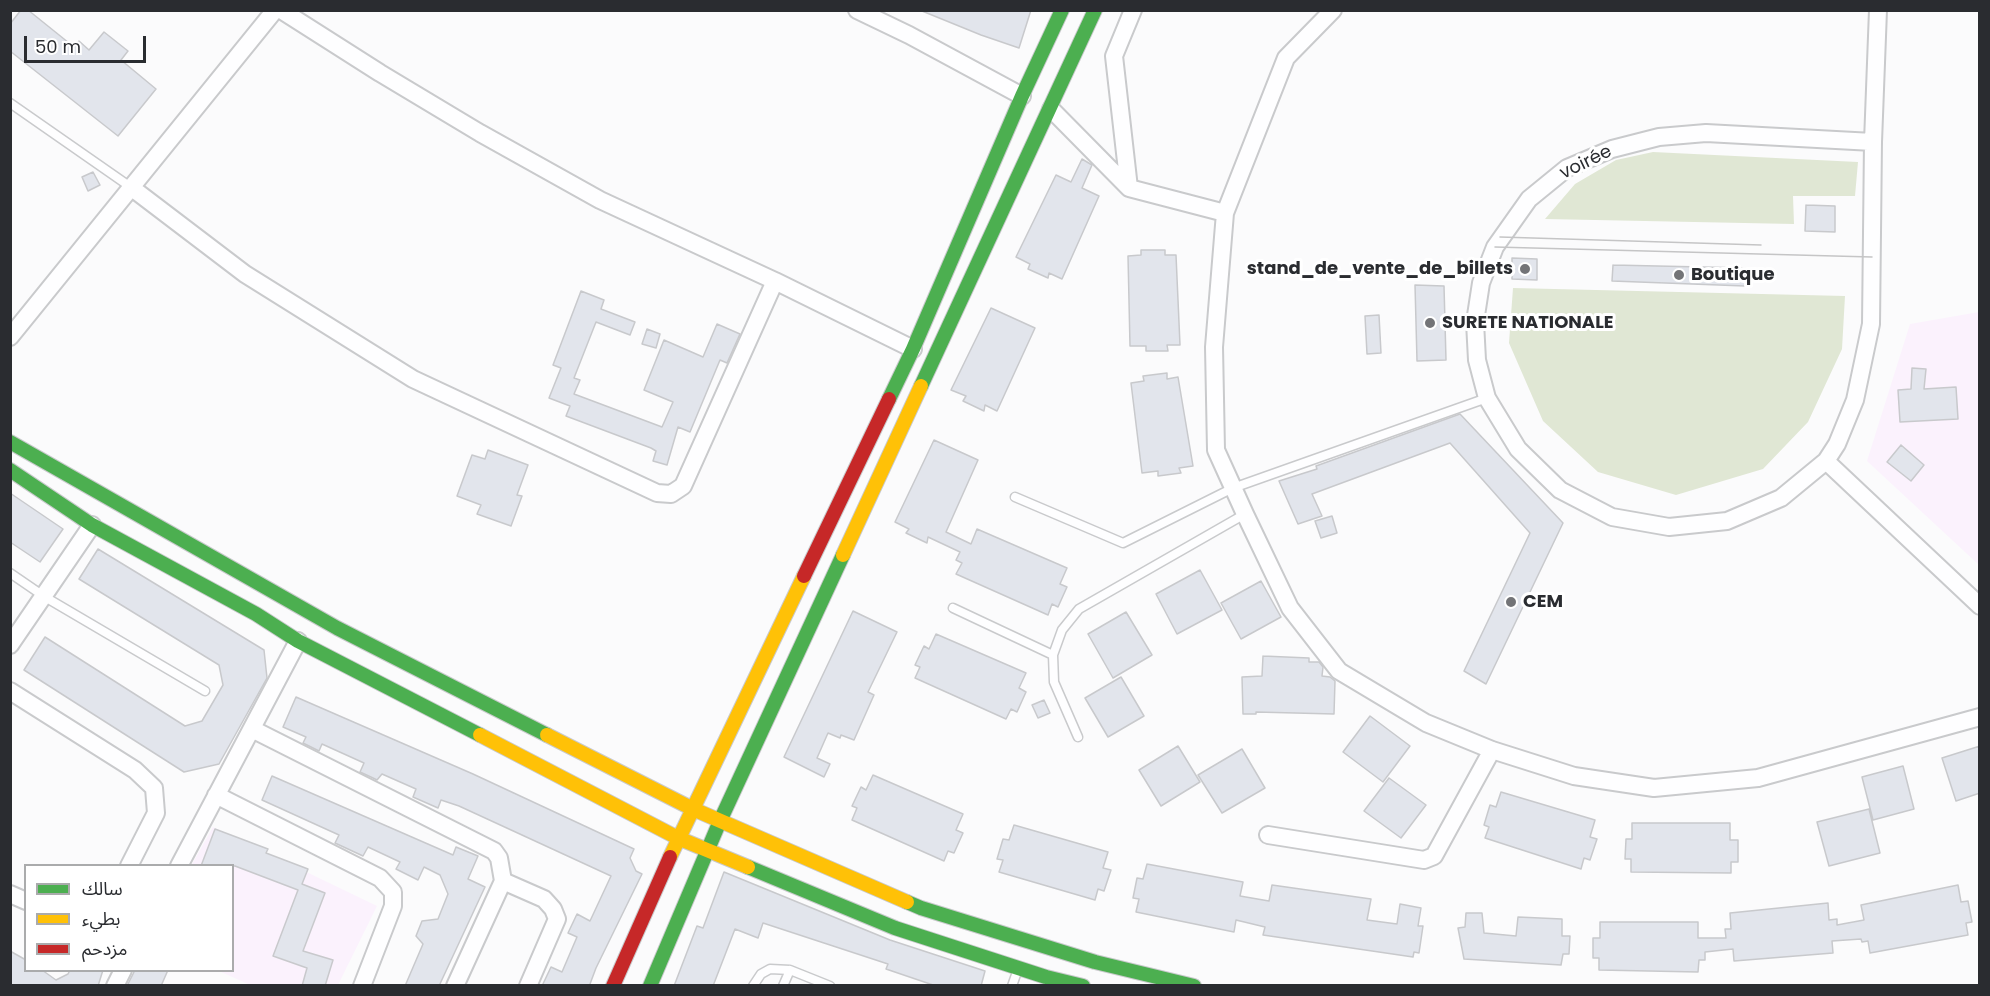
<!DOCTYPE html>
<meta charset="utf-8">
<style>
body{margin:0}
#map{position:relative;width:1990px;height:996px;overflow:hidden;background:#fbfbfc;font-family:Poppins,"Noto Sans Arabic",sans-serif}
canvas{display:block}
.frame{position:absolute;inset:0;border:12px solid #2a2c30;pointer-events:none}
.legend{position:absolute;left:24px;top:864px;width:210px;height:108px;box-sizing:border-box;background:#fff;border:2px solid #aaabac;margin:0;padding:8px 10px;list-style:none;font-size:18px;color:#2a2c30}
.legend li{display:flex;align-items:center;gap:12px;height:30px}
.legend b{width:30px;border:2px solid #aaabac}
.scale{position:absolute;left:24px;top:36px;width:122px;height:27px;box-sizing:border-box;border:3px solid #2a2c30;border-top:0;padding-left:8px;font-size:18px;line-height:21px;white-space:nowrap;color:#2a2c30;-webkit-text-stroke:4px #fff;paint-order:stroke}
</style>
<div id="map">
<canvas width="1990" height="996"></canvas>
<div class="frame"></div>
<ul class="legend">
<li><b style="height:8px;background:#4caf50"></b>سالك</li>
<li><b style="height:8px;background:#ffc107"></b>بطيء</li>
<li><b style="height:8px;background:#c62828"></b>مزدحم</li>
</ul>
<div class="scale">50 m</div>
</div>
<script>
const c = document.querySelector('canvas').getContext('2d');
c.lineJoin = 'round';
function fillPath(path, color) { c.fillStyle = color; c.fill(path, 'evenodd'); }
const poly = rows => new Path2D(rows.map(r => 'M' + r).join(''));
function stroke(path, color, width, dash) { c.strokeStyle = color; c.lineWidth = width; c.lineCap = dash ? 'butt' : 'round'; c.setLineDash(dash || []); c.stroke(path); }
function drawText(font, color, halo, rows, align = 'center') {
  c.font = font + ' Poppins,sans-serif'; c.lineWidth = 6; c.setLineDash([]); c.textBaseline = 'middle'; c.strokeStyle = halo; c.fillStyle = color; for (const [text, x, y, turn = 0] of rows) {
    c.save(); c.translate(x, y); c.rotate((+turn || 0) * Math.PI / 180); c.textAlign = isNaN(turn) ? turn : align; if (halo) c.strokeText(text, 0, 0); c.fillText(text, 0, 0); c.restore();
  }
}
fillPath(poly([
 [1979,312,1979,565,1867,461,1910,324],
 [213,827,377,906,338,985,250,985,219,971,232,970,232,866,191,866]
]), '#fbf2fd');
fillPath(poly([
 [1653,152,1858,162,1855,196,1793,196,1794,224,1545,219,1575,184,1616,160],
 [1513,288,1845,296,1842,349,1808,422,1763,469,1676,495,1598,472,1543,421,1509,343]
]), '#e0e7d4');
const building = poly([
 [21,10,28,10,74,47,79,41,89,50,104,32,128,51,121,60,156,89,118,136,10,51,10,24,21,10],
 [1031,10,1019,48,981,35,922,11,1031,10],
 [1082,159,1092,165,1082,188,1099,196,1062,279,1049,273,1048,278,1028,269,1030,264,1016,257,1056,175,1071,182,1082,159],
 [93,172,100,185,88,191,82,177,93,172],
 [1806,205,1835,206,1835,232,1805,231,1806,205],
 [1141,250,1165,250,1165,255,1176,255,1180,345,1167,345,1168,351,1146,351,1146,346,1130,346,1128,256,1141,255,1141,250],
 [1512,258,1537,259,1537,280,1512,279,1512,258],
 [1613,265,1746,268,1745,286,1612,281,1613,265],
 [1415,285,1444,286,1446,360,1417,361,1415,285],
 [581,291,604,300,601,309,635,322,630,335,596,322,574,378,580,380,574,394,662,427,673,402,644,390,664,340,703,357,717,324,740,334,727,363,720,360,690,432,678,427,667,465,653,461,656,451,651,448,566,416,570,406,549,398,561,368,553,365,581,291],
 [991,308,1035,328,997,411,985,405,984,411,963,401,966,396,951,390,991,308],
 [1379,315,1381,353,1367,354,1365,316,1379,315],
 [647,329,660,334,656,348,642,344,647,329],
 [1912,368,1926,369,1924,389,1956,387,1958,419,1900,422,1898,390,1911,389,1912,368],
 [1167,373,1167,379,1178,377,1193,466,1179,468,1181,473,1158,476,1158,471,1142,473,1131,383,1144,381,1143,376,1167,373],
 [1460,414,1563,523,1486,684,1464,671,1530,533,1450,443,1312,494,1322,516,1298,524,1279,481,1317,469,1316,466,1460,414],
 [934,440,978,460,946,532,971,544,977,529,1067,568,1060,584,1067,587,1058,607,1052,604,1048,615,956,574,962,563,956,560,960,552,928,537,927,543,906,533,909,529,895,522,934,440],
 [1901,445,1924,465,1911,481,1887,462,1901,445],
 [488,450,528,465,517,495,522,496,511,526,477,514,481,505,457,496,472,455,485,459,488,450],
 [10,493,63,529,40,562,10,542,10,493],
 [1332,516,1337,533,1321,538,1315,521,1332,516],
 [98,549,264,650,267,678,219,764,184,772,24,670,45,637,185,726,202,721,223,685,219,665,79,579,98,549],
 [1200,570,1222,610,1177,634,1156,594,1200,570],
 [1261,581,1281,617,1241,639,1221,603,1261,581],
 [853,611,897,632,868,692,874,695,854,740,841,735,840,738,828,733,817,758,830,764,824,777,784,757,853,611],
 [1126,612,1152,655,1113,678,1088,634,1126,612],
 [936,634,1026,673,1019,688,1026,692,1017,712,1011,709,1006,719,915,678,920,667,915,665,924,646,929,649,936,634],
 [1263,656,1309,658,1309,662,1319,662,1323,667,1322,676,1330,677,1335,681,1334,714,1256,712,1256,714,1243,714,1242,677,1262,676,1263,656],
 [1121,677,1144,716,1108,737,1085,698,1121,677],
 [296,697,473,774,634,849,630,858,636,871,642,874,596,968,590,984,593,986,542,986,551,967,562,972,577,937,568,933,577,914,590,921,611,876,459,806,441,800,438,808,413,797,416,789,382,774,377,780,373,778,360,772,364,763,322,744,319,751,303,743,306,737,283,727,296,697],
 [1044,700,1050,713,1038,718,1032,705,1044,700],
 [1370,716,1410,746,1383,782,1343,752,1370,716],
 [1178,746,1200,782,1161,806,1139,770,1178,746],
 [1980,746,1980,793,1956,801,1942,758,1980,746],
 [1242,749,1265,788,1222,813,1198,775,1242,749],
 [1903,766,1914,809,1873,820,1862,777,1903,766],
 [873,775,963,814,956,830,963,833,954,853,948,851,944,861,852,820,857,808,852,806,861,787,866,790,873,775],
 [272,776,453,855,456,847,478,856,468,879,485,887,439,986,405,986,423,944,416,936,422,921,438,919,448,894,440,875,424,867,418,880,396,869,400,862,368,847,363,856,335,843,339,835,262,800,272,776],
 [1389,778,1426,805,1401,838,1364,811,1389,778],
 [1501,792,1595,820,1590,837,1597,839,1590,860,1584,858,1581,869,1485,838,1489,827,1484,825,1490,805,1496,807,1501,792],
 [1869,809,1880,853,1829,866,1817,822,1869,809],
 [1632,823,1730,823,1730,840,1738,840,1738,862,1731,862,1731,873,1631,872,1631,859,1625,859,1626,839,1632,839,1632,823],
 [1014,825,1108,852,1103,868,1111,870,1104,891,1098,889,1095,900,999,872,1003,860,997,859,1003,839,1009,840,1014,825],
 [215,829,268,849,266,853,308,869,302,884,325,893,303,951,333,960,325,986,302,986,307,968,273,956,298,890,235,866,201,866,215,829],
 [1147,864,1243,882,1240,896,1269,901,1272,885,1371,899,1367,920,1397,924,1400,904,1421,908,1418,926,1423,926,1419,953,1414,952,1413,957,1263,935,1265,927,1236,920,1234,932,1136,912,1139,899,1133,898,1137,878,1143,879,1147,864],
 [724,872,890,940,985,971,981,986,936,986,886,969,888,964,763,923,758,938,735,929,713,986,674,986,697,926,703,928,724,872],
 [1958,885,1961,902,1968,901,1972,922,1966,923,1968,935,1870,953,1868,941,1862,942,1861,939,1832,941,1833,953,1734,961,1733,949,1705,952,1705,960,1699,960,1698,972,1599,970,1599,958,1593,958,1593,938,1600,938,1600,922,1698,922,1698,938,1726,938,1725,929,1731,929,1730,913,1828,903,1829,920,1837,919,1837,925,1864,920,1861,905,1958,885],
 [1466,913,1482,913,1484,933,1516,936,1518,917,1562,919,1562,936,1570,936,1569,954,1563,954,1561,965,1464,959,1458,928,1465,927,1466,913],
 [10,951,26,960,26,970,42,970,56,980,68,974,70,970,103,970,98,986,10,986,10,951],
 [135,970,168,970,161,986,127,986,135,970]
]);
fillPath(building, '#e2e5ec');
stroke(building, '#c8c9cc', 1.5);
const lane = poly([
 [10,103,132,188],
 [1015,497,1123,543,1233,488,1487,398],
 [10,573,45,597,205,691],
 [953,608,1053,655],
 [1078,737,1054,682,1053,655,1062,630,1079,609,1245,514],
 [753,986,761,974,770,969,790,970,830,986],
 [783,986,790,970],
 [1012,986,1018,969]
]);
const street = poly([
 [281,10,380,73,480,133,600,200,775,281,913,349],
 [857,10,909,35,1022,96],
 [1333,10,1286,58,1225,213,1214,347,1216,450,1245,514,1290,608,1339,671,1426,723,1492,750,1574,776,1654,788,1758,778,1980,717],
 [1051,109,1129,188,1225,213],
 [1706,133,1873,142,1871,324,1855,400,1837,444,1826,461,1781,498,1727,521,1669,527,1612,517,1560,490,1518,449,1487,398,1477,360,1475,322,1481,283,1495,247,1529,199,1567,168,1612,149,1659,137,1706,133],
 [1873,142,1878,10],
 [132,188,245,274,413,379,657,493,671,494,683,486,775,281],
 [1129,188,1114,56,1133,10],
 [10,337,275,10],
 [1826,461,1980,606],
 [10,645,92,525],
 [10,691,135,770,154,788,156,813,129,866],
 [252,729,494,851,499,858,503,881,455,986],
 [216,795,380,878,393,892,393,906,362,986],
 [1268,835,1424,860,1434,856,1492,750],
 [179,866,298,641],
 [503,881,544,899,553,909,557,919,528,986],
 [10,894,26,901],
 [115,986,123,970]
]);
const fast = poly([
 [921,386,1095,10],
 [889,399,913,349,1022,96,1062,10],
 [10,442,337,628,547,735],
 [10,470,92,525,256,614,298,641,480,735],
 [748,867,895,928,1046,977,1083,986],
 [907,902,921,908,1095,962,1194,986],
 [650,986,720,821,843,555]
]);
const slow = poly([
 [843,555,921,386],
 [480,735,678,838,748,867],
 [547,735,693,809,907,902],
 [670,857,804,576]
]);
const jam = poly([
 [804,576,889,399],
 [613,986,670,857]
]);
stroke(lane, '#c9cacc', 11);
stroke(street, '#c9cacc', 20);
stroke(fast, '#c9cacc', 16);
stroke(slow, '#c9cacc', 16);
stroke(jam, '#c9cacc', 16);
stroke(lane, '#fefeff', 8);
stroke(street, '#fefeff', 16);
stroke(fast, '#4caf50', 14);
stroke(slow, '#ffc107', 14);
stroke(jam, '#c62828', 14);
stroke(poly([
 [1500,237,1761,245],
 [1495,247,1872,257]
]), '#c5c5c6', 1.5);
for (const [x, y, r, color] of [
 [1525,269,6,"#737477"],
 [1679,275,6,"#737477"],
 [1430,323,6,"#737477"],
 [1511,602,6,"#737477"]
]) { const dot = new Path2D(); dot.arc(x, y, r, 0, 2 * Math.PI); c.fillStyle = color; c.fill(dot); stroke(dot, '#fff', 2); }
drawText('18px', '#2a2c30', '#fff', [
 ["voirée",1586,163,-26]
]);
drawText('bold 18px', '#2a2c30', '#fff', [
 ["stand_de_vente_de_billets",1513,269,"right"],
 ["Boutique",1691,275],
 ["SURETE NATIONALE",1442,323],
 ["CEM",1523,602]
], 'left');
</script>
